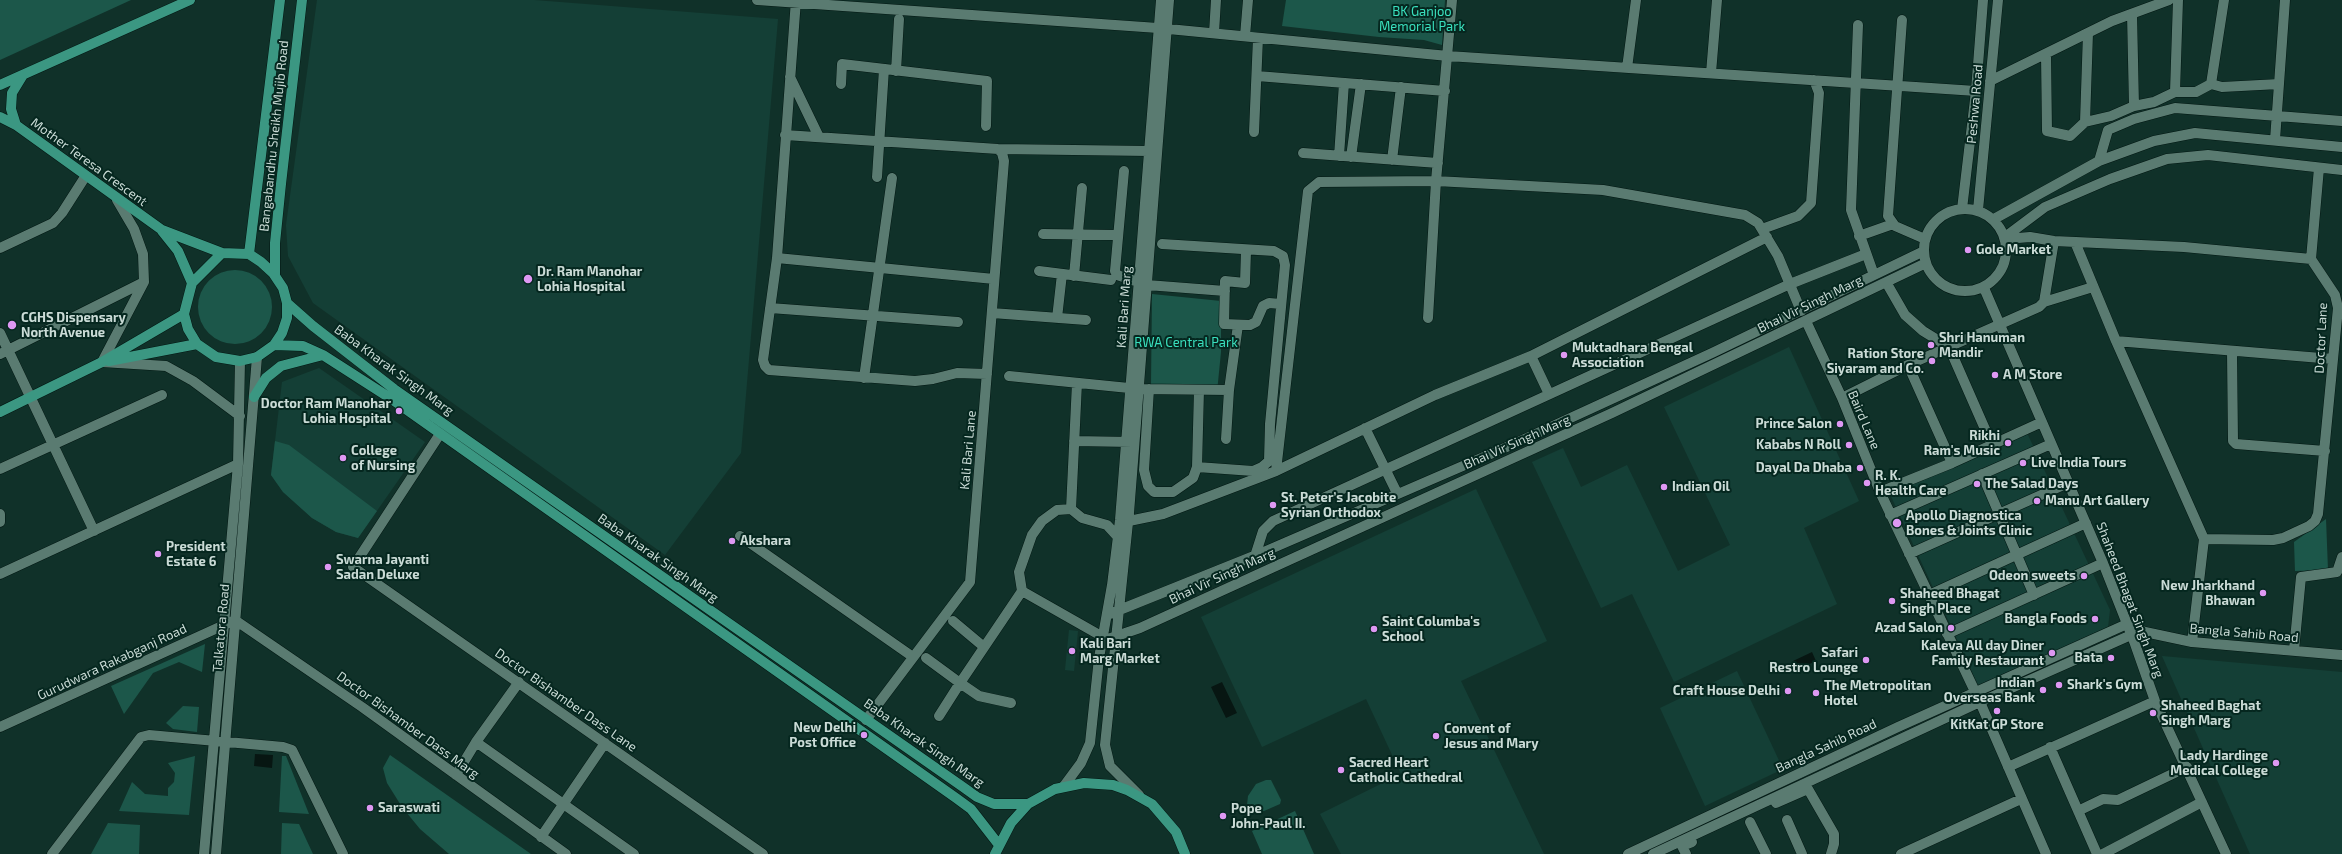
<!DOCTYPE html>
<meta charset="utf-8">
<style>
body{margin:0}
canvas{display:block;background:#103129}
</style>
<canvas width="2342" height="854"></canvas>
<script>
const c = document.querySelector('canvas').getContext('2d');
c.lineJoin = 'round';
function fillPath(path, color) { c.fillStyle = color; c.fill(path, 'evenodd'); }
const poly = rows => new Path2D(rows.map(r => 'M' + r).join(''));
function stroke(path, color, width, dash) { c.strokeStyle = color; c.lineWidth = width; c.lineCap = dash ? 'butt' : 'round'; c.setLineDash(dash || []); c.stroke(path); }
function drawText(font, color, halo, rows, align = 'center') {
  c.font = font + ' "Exo 2",sans-serif'; c.lineWidth = 4; c.setLineDash([]); c.textBaseline = 'middle'; c.strokeStyle = halo; c.fillStyle = color; for (const [text, x, y, turn = 0] of rows) {
    c.save(); c.translate(x, y); c.rotate((+turn || 0) * Math.PI / 180); c.textAlign = isNaN(turn) ? turn : align; if (halo) c.strokeText(text, 0, 0); c.fillText(text, 0, 0); c.restore();
  }
}
fillPath(poly([
 [317,0,534,0,778,19,741,453,665,555,313,303,288,256,286,225],
 [1789,347,1859,501,1804,528,1837,604,1674,682,1632,594,1601,608,1532,462,1563,448,1581,487,1627,465,1678,571,1730,545,1664,407],
 [319,368,425,442,358,538,336,532,312,518,283,492,271,475,282,382],
 [2027,433,2110,610,2108,627,1979,687,1889,492],
 [1476,489,1547,641,1461,681,1544,854,1341,854,1320,814,1401,774,1366,699,1262,747,1201,617],
 [1069,630,1078,631,1074,671,1065,670],
 [2162,656,2342,672,2342,854,2250,854],
 [1737,671,1783,769,1705,806,1660,708]
]), '#143f36');
fillPath(poly([
 [0,0,131,0,0,60],
 [1286,0,1445,0,1442,45,1424,40,1379,37,1282,26],
 '198 307a37 37 0 1 1 74 0a37 37 0 1 1-74 0Z',
 [1152,294,1221,301,1221,352,1217,392,1151,386],
 [275,441,289,445,377,511,358,538,336,532,312,518,283,492,271,475],
 [2326,519,2328,570,2295,571,2294,542],
 [205,644,202,672,179,662,153,673,124,714,111,686],
 [183,706,199,707,197,732,173,729,166,723],
 [390,755,531,854,449,854,420,829,402,807,387,783,383,768],
 [195,756,189,815,119,811,132,782,145,794,168,796,168,788,174,782,175,773,168,763],
 [282,756,286,756,309,814,279,812],
 [1266,780,1271,780,1281,800,1280,804,1264,811,1251,808,1247,805,1248,796,1256,784],
 [1295,811,1314,854,1262,854,1252,831],
 [108,823,140,825,139,854,91,854],
 [282,823,299,824,313,854,281,854]
]), '#1c574a');
fillPath(poly([
 [1812,652,1816,661,1797,670,1793,661],
 [1222,682,1237,713,1226,718,1211,687],
 [255,754,273,755,272,768,254,766]
]), '#071612');
const minor = poly([
 [757,0,1158,28,1448,56,1976,91],
 [796,0,777,258,763,360,765,366,769,370,915,381,933,379,957,373,987,374],
 [2132,14,2134,106],
 [1902,20,1888,216,1895,226,1925,239],
 [1858,25,1851,210,1874,275],
 [1214,33,1216,0],
 [1245,36,1248,0],
 [2046,54,2047,131,2070,136,2085,122,2088,33],
 [1627,68,1636,0],
 [896,71,899,19],
 [1711,73,1717,0],
 [1257,76,1445,91],
 [790,77,819,137],
 [1990,81,2112,21,2169,0],
 [841,84,842,64,987,81,986,126],
 [2211,84,2224,0],
 [2175,92,2178,0],
 [2085,122,2111,116,2134,106,2154,102,2175,92,2196,92,2211,84,2222,87,2279,84],
 [1254,132,1258,38],
 [785,135,998,149,1149,151],
 [2275,140,2285,0],
 [1303,153,1438,163],
 [1339,156,1344,83],
 [1351,157,1361,84],
 [1392,160,1401,87],
 [2099,161,2108,130,2134,119,2175,108,2342,121],
 [1124,171,1115,271,1117,275,1147,285,1225,291],
 [877,177,884,69],
 [117,200,134,229,143,254,144,282,102,362,166,366,193,381,240,416],
 '1924 250a41 41 0 1 1 82 0a41 41 0 1 1-82 0Z',
 [1962,209,1976,91,1983,0],
 [1978,210,1998,0],
 [1994,219,2099,161,2154,141,2195,133,2342,147],
 [1762,229,1798,216,1811,203,1819,93,1814,80],
 [1043,234,1118,235],
 [1859,236,1893,224],
 [2005,237,2045,207,2110,179,2167,159,2208,155,2342,170],
 [2006,239,2030,237,2054,241,2184,247,2311,259],
 [2075,242,2116,341,2204,539,2192,642],
 [1162,244,1274,251,1283,256,1285,265,1270,424,1269,461,1262,467,1253,471,1197,467],
 [0,248,53,223,62,213,85,177],
 [1246,251,1245,283,1225,281,1224,324,1250,325,1256,322,1263,306,1269,303,1281,304],
 [777,258,994,279],
 [2311,259,2319,168],
 [1039,271,1111,280],
 [1074,276,1082,188],
 [1886,282,1905,315,1923,331,1949,347,1992,445],
 [1984,288,2103,563,2135,644,2155,701,2226,854],
 [2044,302,2093,287],
 [770,308,958,322],
 [992,313,1086,320],
 [1057,318,1062,274],
 [1428,318,1436,181,1452,0],
 [1806,321,1842,398,1880,492,1980,702,2046,854],
 [0,333,94,531],
 [2116,341,2333,359],
 [2232,352,2233,441,2236,444,2325,451],
 [0,354,144,282],
 [1531,356,1549,394],
 [1908,365,1952,463,2042,422],
 [1009,376,1139,389,1229,390],
 [864,378,892,178],
 [1077,383,1071,509,1082,518,1107,525,1118,537,1122,539],
 [1149,389,1144,470,1148,486,1154,492,1173,492,1193,478,1197,467,1199,390],
 [1842,398,1908,365,2039,307,2044,302,2054,241],
 [1365,428,1397,493],
 [440,434,353,567,763,854],
 [1226,439,1229,390,1238,325],
 [1074,441,1132,442],
 [0,469,162,395],
 [1276,471,1308,191,1319,182,1436,181,1603,190,1745,215,1758,223,1778,256,1801,311],
 [1982,474,2034,595],
 [1880,492,1952,463],
 [0,514,0,522],
 [1890,515,2051,444],
 [1129,521,1163,514,1276,471,1435,395,1531,356,1767,237],
 [740,536,913,657],
 [2204,539,2273,540,2283,538,2309,526,2315,521,2318,514,2338,308,2335,295,2311,259],
 [1909,554,2068,483],
 [1255,556,1263,531,1273,521,1790,284,1866,254],
 [0,574,238,464],
 [1022,591,1019,572,1032,535,1042,521,1057,510,1071,509],
 [1929,595,2086,523],
 [1107,615,1259,554,1516,443,1712,353,1924,251],
 [953,621,984,647],
 [2145,632,2192,642,2342,655],
 [1947,634,2103,563],
 [1102,641,1140,628,1612,413,1926,263],
 [2294,650,2301,577,2337,572,2342,557],
 [926,658,960,683,1022,591,1103,637],
 [939,716,960,683,979,696,1011,703],
 [866,720,970,582,1004,161,1002,153,998,149],
 [0,727,235,620,362,707,566,854],
 [476,742,634,854],
 [2050,747,2097,854],
 [2008,767,2155,701],
 [456,775,476,742,519,682],
 [1064,786,1081,763,1090,743,1099,658,1112,585,1120,520,1161,0],
 [1139,795,1110,766,1105,745,1129,513,1169,0],
 [1776,803,1808,789,1834,834,1834,844,1831,854],
 [2078,811,2103,799,2118,800,2187,767],
 [1787,820,1802,854],
 [1750,822,1766,854],
 [541,837,605,743],
 [52,854,141,737,149,735,283,747,292,750,343,854],
 [204,854,238,464,240,361],
 [216,854,257,357],
 [1628,854,1898,727,2127,624,2145,632,2131,635,1980,702,1653,854],
 [1686,854,1682,846,1692,842],
 [1901,854,2021,799],
 [2103,854,2202,802]
]);
const major = poly([
 [0,85,190,0],
 [0,117,16,125,162,230,222,253,249,254,261,262,273,273,283,288,287,303,287,318,282,333,274,345,257,357,240,361,216,357,197,344,188,329,184,314,192,283,222,253],
 [16,125,11,109,12,93,23,75],
 [162,231,178,251,192,283],
 [249,254,280,0],
 [275,275,275,243,281,184,302,0],
 [287,303,313,326,394,389,963,787,977,797,994,804,1028,804],
 [274,345,303,346,323,355,390,398,956,798,971,809,999,845],
 [109,361,197,344],
 [254,397,266,378,281,366,323,355],
 [0,412,102,362,184,314],
 [995,854,1011,823,1028,804,1055,789,1084,783,1113,785,1127,790,1152,804,1176,832,1185,854]
]);
stroke(minor, '#011712', 11);
stroke(major, '#011712', 11);
stroke(minor, '#5a7b71', 10);
stroke(major, '#3b9782', 10);
for (const [x, y, r, color] of [
 [1968,250,4,"#de98f3"],
 [528,279,5,"#de98f3"],
 [12,325,5,"#de98f3"],
 [1931,345,4,"#de98f3"],
 [1564,355,4,"#de98f3"],
 [1932,361,4,"#de98f3"],
 [1995,375,4,"#de98f3"],
 [399,411,4,"#de98f3"],
 [1840,424,4,"#de98f3"],
 [2008,443,4,"#de98f3"],
 [1849,445,4,"#de98f3"],
 [343,458,4,"#de98f3"],
 [2023,463,4,"#de98f3"],
 [1860,468,4,"#de98f3"],
 [1867,483,4,"#de98f3"],
 [1977,484,4,"#de98f3"],
 [1664,487,4,"#de98f3"],
 [2037,501,4,"#de98f3"],
 [1273,505,4,"#de98f3"],
 [1897,523,5,"#de98f3"],
 [732,541,4,"#de98f3"],
 [158,554,4,"#de98f3"],
 [328,567,4,"#de98f3"],
 [2084,576,4,"#de98f3"],
 [2263,593,4,"#de98f3"],
 [1892,601,4,"#de98f3"],
 [2095,619,4,"#de98f3"],
 [1951,628,4,"#de98f3"],
 [1374,629,4,"#de98f3"],
 [1072,651,4,"#de98f3"],
 [2052,653,4,"#de98f3"],
 [2111,658,4,"#de98f3"],
 [1866,660,4,"#de98f3"],
 [2059,685,4,"#de98f3"],
 [2043,690,4,"#de98f3"],
 [1788,691,4,"#de98f3"],
 [1816,693,4,"#de98f3"],
 [1997,711,4,"#de98f3"],
 [2153,713,4,"#de98f3"],
 [864,735,4,"#de98f3"],
 [1436,736,4,"#de98f3"],
 [2276,763,4,"#de98f3"],
 [1341,770,4,"#de98f3"],
 [370,808,4,"#de98f3"],
 [1223,816,4,"#de98f3"]
]) { const dot = new Path2D(); dot.arc(x, y, r, 0, 2 * Math.PI); c.fillStyle = color; c.fill(dot); stroke(dot, '#05271f', 1.5); }
drawText('13px', '#3ae0be', '#05271f', [
 ["BK Ganjoo",1422,12],
 ["Memorial Park",1422,27],
 ["RWA Central Park",1186,343]
]);
drawText('13px', '#cadbd6', '#05271f', [
 ["Peshwa Road",1975,104,-85],
 ["Bangabandhu Sheikh Mujib Road",274,136,-84],
 ["Mother Teresa Crescent",89,162,36],
 ["Bhai Vir Singh Marg",1810,304,-26],
 ["Kali Bari Marg",1124,307,-86],
 ["Doctor Lane",2321,338,-87],
 ["Baba Kharak Singh Marg",394,370,36],
 ["Baird Lane",1864,420,67],
 ["Bhai Vir Singh Marg",1517,442,-24],
 ["Kali Bari Lane",968,450,-85],
 ["Baba Kharak Singh Marg",658,558,35],
 ["Bhai Vir Singh Marg",1222,576,-25],
 ["Shaheed Bhagat Singh Marg",2130,600,69],
 ["Talkatora Road",221,628,-85],
 ["Bangla Sahib Road",2244,633,5],
 ["Gurudwara Rakabganj Road",112,662,-25],
 ["Doctor Bishamber Dass Lane",566,700,35],
 ["Doctor Bishamber Dass Marg",408,725,36],
 ["Baba Kharak Singh Marg",924,743,35],
 ["Bangla Sahib Road",1826,746,-25]
]);
drawText('bold 13px', '#cadbd6', '#05271f', [
 ["Gole Market",1976,250],
 ["Dr. Ram Manohar",537,272],
 ["Lohia Hospital",537,287],
 ["CGHS Dispensary",21,318],
 ["North Avenue",21,333],
 ["Shri Hanuman",1939,338],
 ["Mandir",1939,353],
 ["Muktadhara Bengal",1572,348],
 ["Association",1572,363],
 ["Ration Store",1924,354,"right"],
 ["Siyaram and Co.",1924,369,"right"],
 ["A M Store",2003,375],
 ["Doctor Ram Manohar",391,404,"right"],
 ["Lohia Hospital",391,419,"right"],
 ["Prince Salon",1832,424,"right"],
 ["Rikhi",2000,436,"right"],
 ["Ram's Music",2000,451,"right"],
 ["Kababs N Roll",1841,445,"right"],
 ["College",351,451],
 ["of Nursing",351,466],
 ["Live India Tours",2031,463],
 ["Dayal Da Dhaba",1852,468,"right"],
 ["R. K.",1875,476],
 ["Health Care",1875,491],
 ["The Salad Days",1985,484],
 ["Indian Oil",1672,487],
 ["St. Peter’s Jacobite",1281,498],
 ["Syrian Orthodox",1281,513],
 ["Manu Art Gallery",2045,501],
 ["Apollo Diagnostica",1906,516],
 ["Bones & Joints Clinic",1906,531],
 ["Akshara",740,541],
 ["President",166,547],
 ["Estate 6",166,562],
 ["Swarna Jayanti",336,560],
 ["Sadan Deluxe",336,575],
 ["Odeon sweets",2076,576,"right"],
 ["New Jharkhand",2255,586,"right"],
 ["Bhawan",2255,601,"right"],
 ["Shaheed Bhagat",1900,594],
 ["Singh Place",1900,609],
 ["Bangla Foods",2087,619,"right"],
 ["Saint Columba's",1382,622],
 ["School",1382,637],
 ["Azad Salon",1943,628,"right"],
 ["Kali Bari",1080,644],
 ["Marg Market",1080,659],
 ["Kaleva All day Diner",2044,646,"right"],
 ["Family Restaurant",2044,661,"right"],
 ["Safari",1858,653,"right"],
 ["Restro Lounge",1858,668,"right"],
 ["Bata",2103,658,"right"],
 ["Indian",2035,683,"right"],
 ["Overseas Bank",2035,698,"right"],
 ["Shark's Gym",2067,685],
 ["The Metropolitan",1824,686],
 ["Hotel",1824,701],
 ["Craft House Delhi",1780,691,"right"],
 ["Shaheed Baghat",2161,706],
 ["Singh Marg",2161,721],
 ["KitKat GP Store",1997,725,"center"],
 ["New Delhi",856,728,"right"],
 ["Post Office",856,743,"right"],
 ["Convent of",1444,729],
 ["Jesus and Mary",1444,744],
 ["Lady Hardinge",2268,756,"right"],
 ["Medical College",2268,771,"right"],
 ["Sacred Heart",1349,763],
 ["Catholic Cathedral",1349,778],
 ["Saraswati",378,808],
 ["Pope",1231,809],
 ["John-Paul II.",1231,824]
], 'left');
</script>
